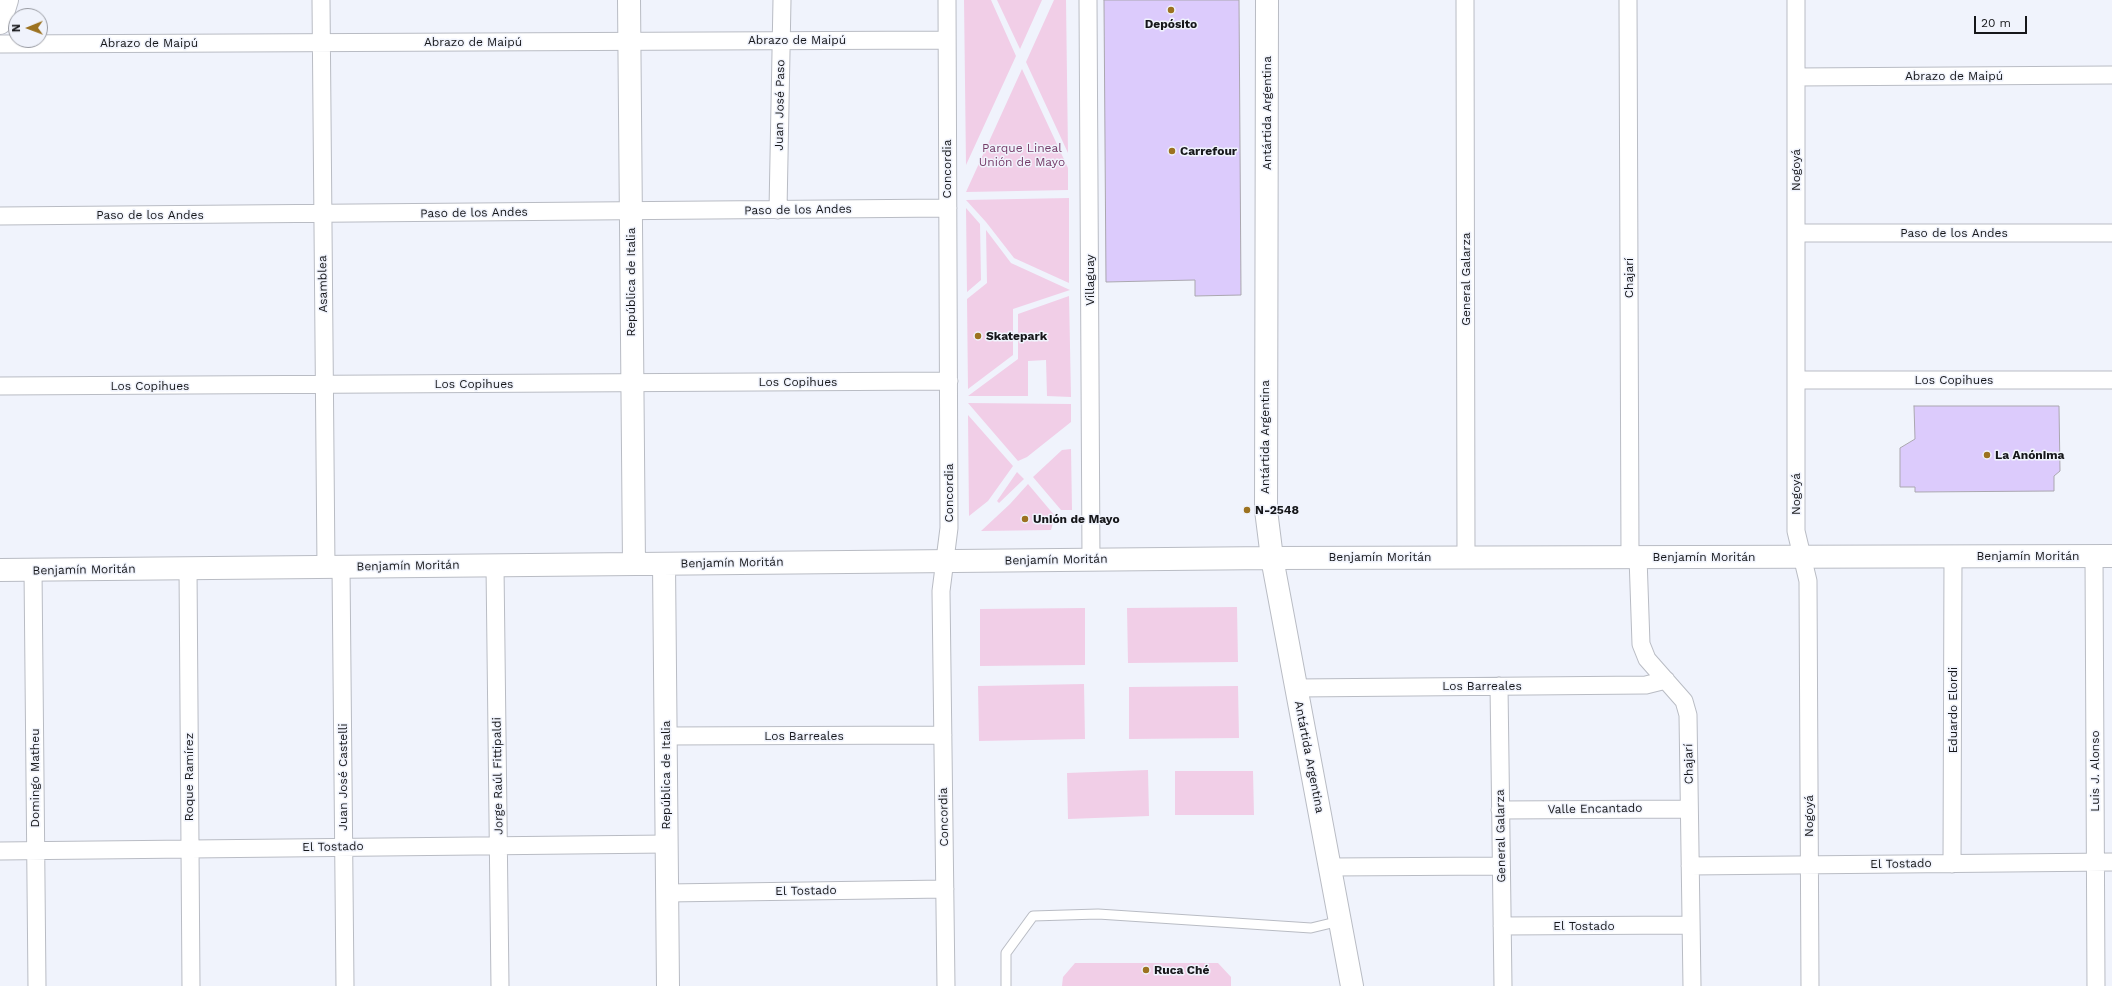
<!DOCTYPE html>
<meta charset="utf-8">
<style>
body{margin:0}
#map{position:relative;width:2112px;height:986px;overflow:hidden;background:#f0f3fc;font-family:"Work Sans",sans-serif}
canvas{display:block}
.north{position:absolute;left:8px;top:8px;width:40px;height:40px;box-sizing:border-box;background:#f0f3fc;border:1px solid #999ba2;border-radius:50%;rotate:269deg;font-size:11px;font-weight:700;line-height:16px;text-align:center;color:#16171a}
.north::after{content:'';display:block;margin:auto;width:14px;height:18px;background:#9c7220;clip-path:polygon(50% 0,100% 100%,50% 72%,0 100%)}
.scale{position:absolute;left:1974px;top:16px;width:53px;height:18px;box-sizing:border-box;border:2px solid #16171a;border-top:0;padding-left:5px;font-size:12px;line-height:14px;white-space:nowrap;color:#16171a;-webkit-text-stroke:3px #f0f3fc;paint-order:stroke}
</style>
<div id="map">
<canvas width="2112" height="986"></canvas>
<div class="north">N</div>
<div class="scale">20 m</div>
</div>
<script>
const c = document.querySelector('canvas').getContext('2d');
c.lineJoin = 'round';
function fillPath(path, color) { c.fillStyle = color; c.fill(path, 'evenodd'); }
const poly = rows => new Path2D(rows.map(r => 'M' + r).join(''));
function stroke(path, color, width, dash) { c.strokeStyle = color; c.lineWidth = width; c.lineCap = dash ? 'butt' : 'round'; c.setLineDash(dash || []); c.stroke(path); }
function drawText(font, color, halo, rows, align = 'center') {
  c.font = font + ' "Work Sans",sans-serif'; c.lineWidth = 3; c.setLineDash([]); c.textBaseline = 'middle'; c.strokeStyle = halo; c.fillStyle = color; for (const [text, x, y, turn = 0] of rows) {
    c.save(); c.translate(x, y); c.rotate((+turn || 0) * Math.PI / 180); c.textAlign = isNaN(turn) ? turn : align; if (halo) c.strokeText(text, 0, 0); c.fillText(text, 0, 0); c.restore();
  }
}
fillPath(poly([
 [964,0,991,0,1016,56,966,165],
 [997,0,1042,0,1020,49],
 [1054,0,1066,0,1068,153,1026,62],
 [1022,69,1068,168,1068,190,966,192],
 [1069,198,1069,283,1014,258,986,222,966,200],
 [966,208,980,224,981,280,967,292],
 [986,230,1011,263,1070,290,1013,309,1013,355,968,389,967,299,987,283],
 [1069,296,1071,397,1047,396,1046,360,1028,361,1028,396,968,396,1018,359,1018,314],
 [968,403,1071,404,1071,422,1027,457,1018,461],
 [968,415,1013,466,988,501,969,516],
 [1071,449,1072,510,1061,510,1033,477,1062,450],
 [1017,472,1024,479,999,503,997,501],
 [1028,484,1055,516,1051,530,981,531,1010,504],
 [1237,607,1238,662,1128,663,1127,608],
 [1085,608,1085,665,980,666,980,609],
 [1084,684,1085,739,979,741,978,686],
 [1238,686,1239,738,1129,739,1129,687],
 [1148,770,1149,816,1068,819,1067,773],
 [1175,771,1253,771,1254,815,1175,815],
 [1075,963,1218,963,1231,977,1231,986,1062,986,1063,977]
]), '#f1cee7');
const building = poly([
 [1104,0,1239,0,1241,295,1195,296,1195,280,1106,282,1104,0],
 [1914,406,2059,406,2060,471,2054,476,2054,491,1915,492,1915,487,1900,487,1900,448,1915,439,1914,406]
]);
fillPath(building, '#dccbfc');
stroke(building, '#aaa7af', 1);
const lane = poly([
 [1006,986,1006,953,1033,916,1098,914,1311,928,1340,921]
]);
const street = poly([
 [321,0,326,567],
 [1088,0,1091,559],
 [1465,0,1466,557],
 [1628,0,1630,557],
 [1796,0,1796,531,1808,581,1810,986],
 [0,44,947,40],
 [1796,77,2112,75],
 [778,210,782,0],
 [0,216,948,208],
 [1796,233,2112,233],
 [1796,380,2112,380],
 [0,386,949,381],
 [2094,556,2096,986],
 [1638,557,1641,644,1647,659,1684,701,1688,715,1692,986],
 [495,566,500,986],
 [341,567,345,986],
 [188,568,191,986],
 [33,570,37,986],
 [1499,686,1503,986],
 [1297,688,1646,685,1666,680],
 [666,736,943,735],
 [1500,810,1689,809],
 [0,851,667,844],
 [1952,864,1953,556],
 [1690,866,2112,862],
 [1330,867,1501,866],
 [667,893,945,889],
 [1502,926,1691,925],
 [946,986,941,591,949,528,947,0]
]);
const secondary = poly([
 [629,0,634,564],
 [1267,0,1266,510,1272,558,1352,986],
 [664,564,668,986],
 [0,570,1272,558,2112,556]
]);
const primary = poly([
 [0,23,7,0]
]);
stroke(lane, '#b9bcc4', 11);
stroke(street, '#b9bcc4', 19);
stroke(secondary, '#b9bcc4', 24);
stroke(primary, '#b9bcc4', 24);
stroke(lane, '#fff', 9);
stroke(street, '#fff', 17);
stroke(secondary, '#fff', 22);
stroke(primary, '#fff', 22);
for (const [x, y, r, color] of [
 [1171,10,4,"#9c7220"],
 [1172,151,4,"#9c7220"],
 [978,336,4,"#9c7220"],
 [1987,455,4,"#9c7220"],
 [1247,510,4,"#9c7220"],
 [1025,519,4,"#9c7220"],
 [1146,970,4,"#9c7220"]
]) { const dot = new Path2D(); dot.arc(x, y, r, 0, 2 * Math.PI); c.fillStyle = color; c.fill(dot); stroke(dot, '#f0f3fc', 1.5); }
drawText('bold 12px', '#16171a', '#f0f3fc', [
 ["Depósito",1171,24,"center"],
 ["Carrefour",1180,151],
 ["Skatepark",986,336],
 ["La Anónima",1995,455],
 ["N-2548",1255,510],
 ["Unión de Mayo",1033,519],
 ["Ruca Ché",1154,970]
], 'left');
drawText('12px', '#16171a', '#f0f3fc', [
 ["Abrazo de Maipú",797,40],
 ["Abrazo de Maipú",473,42],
 ["Abrazo de Maipú",149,43],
 ["Abrazo de Maipú",1954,76],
 ["Juan José Paso",780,105,-89],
 ["Antártida Argentina",1267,113,-90],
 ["Concordia",947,169,-90],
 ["Nogoyá",1796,170,-90],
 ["Paso de los Andes",798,210,-1],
 ["Paso de los Andes",474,213,-1],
 ["Paso de los Andes",150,215],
 ["Paso de los Andes",1954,233],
 ["Chajarí",1629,278,-90],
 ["General Galarza",1466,279,-90],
 ["Villaguay",1090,280,-90],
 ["República de Italia",631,282,-90],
 ["Asamblea",323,284,-91],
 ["Los Copihues",1954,380],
 ["Los Copihues",798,382],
 ["Los Copihues",474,384],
 ["Los Copihues",150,386],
 ["Antártida Argentina",1265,437,-90],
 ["Concordia",949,493,-90],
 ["Nogoyá",1796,494,-90],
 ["Benjamín Moritán",2028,556],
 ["Benjamín Moritán",1380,557],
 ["Benjamín Moritán",1704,557],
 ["Benjamín Moritán",1056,560,-1],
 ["Benjamín Moritán",732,563,-1],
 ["Benjamín Moritán",408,566,-1],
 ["Benjamín Moritán",84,570,-1],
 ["Los Barreales",1482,686],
 ["Eduardo Elordi",1953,710,-90],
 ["Los Barreales",804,736],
 ["Antártida Argentina",1309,757,79],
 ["Chajarí",1689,764,-91],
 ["Luis J. Alonso",2095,771,-90],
 ["República de Italia",666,775,-90],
 ["Jorge Raúl Fittipaldi",498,776,-91],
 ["Roque Ramírez",189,777,-90],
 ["Juan José Castelli",343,777,-90],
 ["Domingo Matheu",35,778,-90],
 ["Valle Encantado",1595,809,-1],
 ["Nogoyá",1809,816,-90],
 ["Concordia",944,817,-91],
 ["General Galarza",1501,836,-91],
 ["El Tostado",333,847,-1],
 ["El Tostado",1901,864,-1],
 ["El Tostado",806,891,-1],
 ["El Tostado",1584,926]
]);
drawText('12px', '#743b68', '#f0f3fc', [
 ["Parque Lineal",1022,148],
 ["Unión de Mayo",1022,162]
]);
</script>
